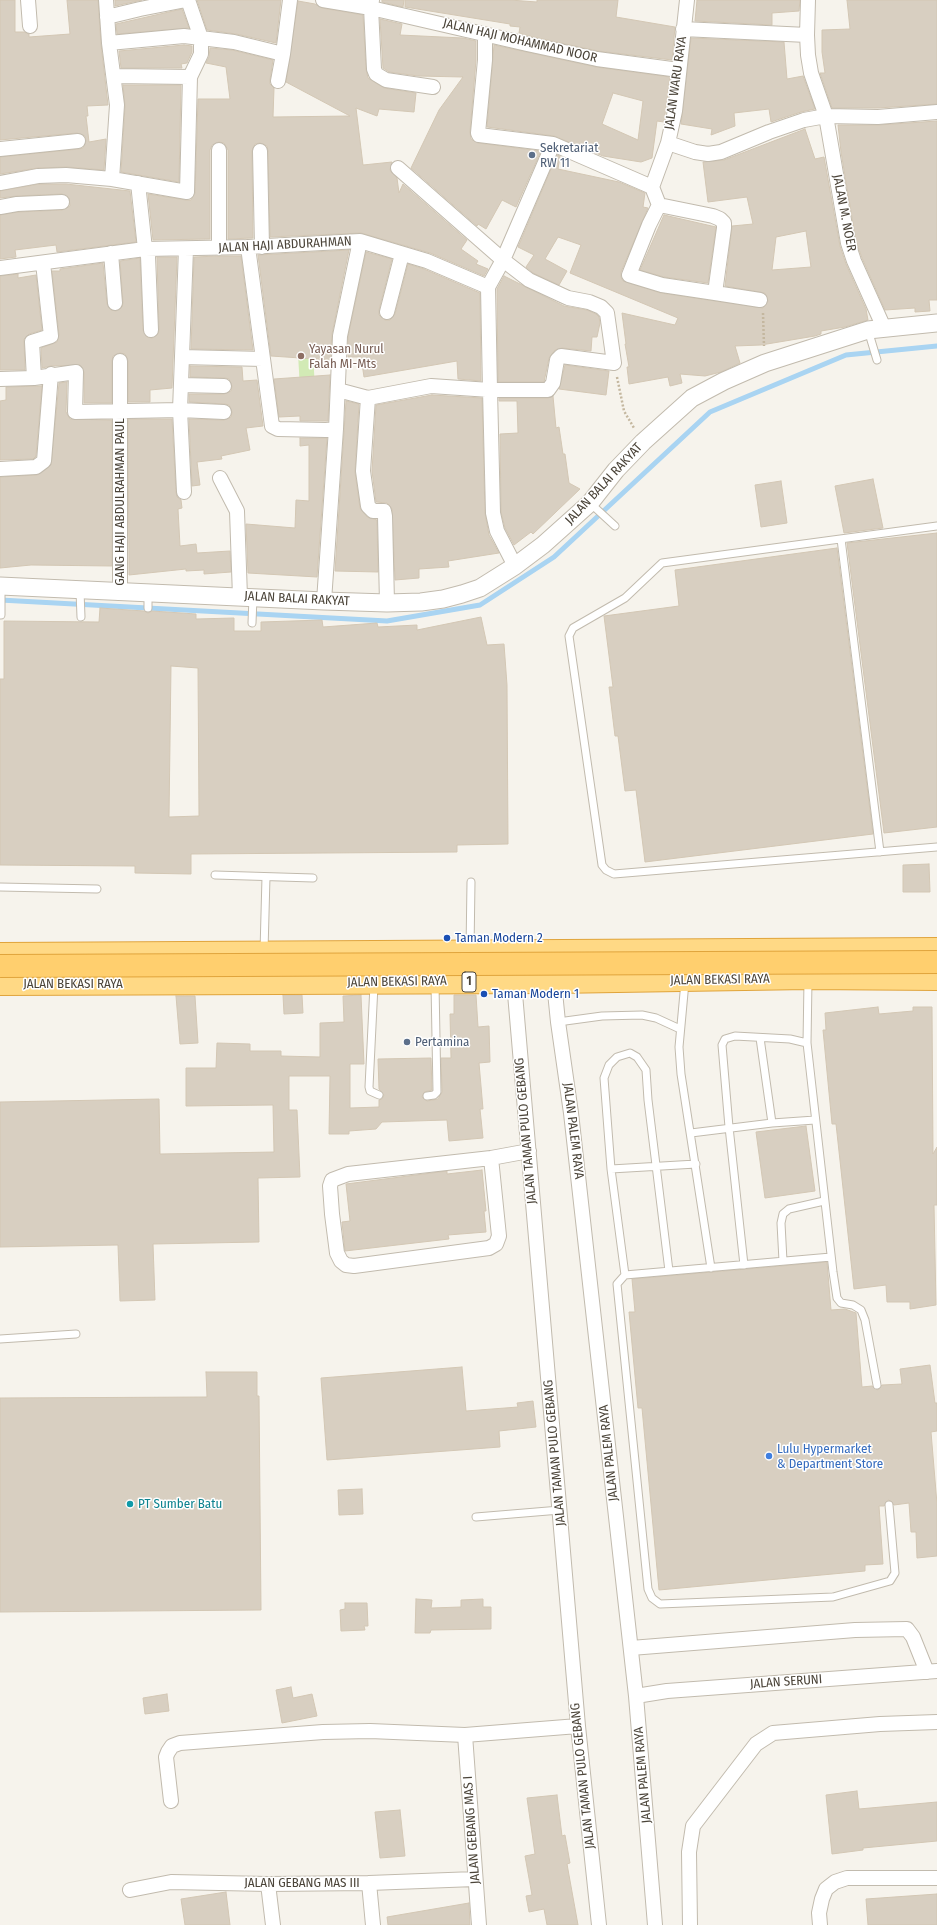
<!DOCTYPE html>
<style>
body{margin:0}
canvas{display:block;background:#f6f3ec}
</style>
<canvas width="937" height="1925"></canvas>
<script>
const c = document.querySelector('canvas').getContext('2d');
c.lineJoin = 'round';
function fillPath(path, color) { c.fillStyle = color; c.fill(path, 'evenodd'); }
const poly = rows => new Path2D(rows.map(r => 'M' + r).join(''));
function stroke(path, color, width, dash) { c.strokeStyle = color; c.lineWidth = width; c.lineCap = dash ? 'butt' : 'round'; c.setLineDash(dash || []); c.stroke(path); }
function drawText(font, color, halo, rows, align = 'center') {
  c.font = font + ' "Fira Sans Condensed",sans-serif'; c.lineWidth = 3; c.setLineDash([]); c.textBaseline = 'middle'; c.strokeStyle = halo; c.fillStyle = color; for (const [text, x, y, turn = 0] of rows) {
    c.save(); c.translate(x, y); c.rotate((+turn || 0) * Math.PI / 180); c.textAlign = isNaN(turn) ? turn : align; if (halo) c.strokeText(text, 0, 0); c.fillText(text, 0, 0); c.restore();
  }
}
fillPath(poly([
 [312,335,315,389,300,389,297,336]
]), '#d2eab5');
stroke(poly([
 [0,600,387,621,480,605,554,557,710,412,846,355,937,346]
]), '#a9d4f2', 5);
const building = poly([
 [0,0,15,0,15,32,24,32,29,34,29,37,70,34,67,0,98,0,101,44,108,105,87,106,88,116,86,116,89,142,106,139,104,170,67,167,38,168,0,174,0,157,79,149,83,148,86,141,85,136,77,133,0,140,0,0],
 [115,0,142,0,115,6,115,0],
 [197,0,281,0,276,43,236,34,207,30,197,0],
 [382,0,404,0,403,7,382,2,382,0],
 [405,0,510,0,537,2,537,0,618,0,616,17,675,27,672,60,598,51,529,36,519,33,520,27,510,26,510,24,405,7,405,0],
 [697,0,800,0,799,11,772,13,772,25,695,21,697,0],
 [847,0,937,0,937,104,878,108,832,108,820,73,825,73,822,52,822,30,850,29,847,0],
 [298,1,315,4,322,8,363,15,366,69,368,78,384,88,416,93,414,112,379,109,377,116,356,108,363,165,392,162,390,170,397,178,399,193,403,184,467,240,461,249,478,261,476,264,488,269,484,276,430,253,361,233,270,237,268,151,267,146,260,143,255,144,252,151,253,238,228,239,228,150,224,143,219,142,212,145,210,150,210,239,153,240,148,194,186,200,191,200,195,193,198,99,230,99,226,67,206,63,209,57,210,48,232,50,273,60,270,80,270,84,274,88,273,117,350,116,286,82,298,1],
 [182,9,189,28,117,34,116,24,182,9],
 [380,19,402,24,400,35,463,38,476,41,476,60,470,132,471,139,478,143,541,151,516,207,502,200,486,229,478,224,477,226,411,168,439,110,463,77,418,76,389,72,383,68,380,19],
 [691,38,784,42,787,79,803,76,815,109,801,112,771,122,769,109,734,113,735,126,711,135,712,129,681,124,691,38],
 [184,45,192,46,192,52,187,63,181,64,182,68,121,68,119,51,184,45],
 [494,45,596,67,670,77,664,122,657,121,652,158,641,162,603,156,554,136,487,127,494,45],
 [613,93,643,101,638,140,602,124,613,93],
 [123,85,181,85,179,182,121,172,125,106,123,85],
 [937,121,937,300,929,300,930,311,915,312,915,308,885,310,862,258,856,241,841,152,838,125,879,125,937,121],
 [805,129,815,159,824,157,840,246,846,264,866,309,868,320,845,327,821,331,821,334,815,336,761,345,735,346,740,363,721,372,705,376,680,374,682,383,670,386,668,377,629,384,627,367,629,367,625,344,626,344,622,313,675,325,678,318,570,273,581,245,558,237,545,259,567,271,559,285,533,273,526,267,534,255,518,247,557,155,560,156,558,169,619,182,645,193,643,207,648,208,621,272,621,277,623,281,661,293,763,308,768,301,765,293,725,286,732,226,753,224,747,197,708,202,703,162,724,160,805,129],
 [806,231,811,267,772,270,776,237,806,231],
 [39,184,66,184,130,191,136,242,57,252,56,245,15,250,16,257,0,259,0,215,18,212,62,210,70,206,69,198,62,194,17,196,0,198,0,191,39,184],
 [664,215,716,227,708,283,664,277,640,270,664,215],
 [349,250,332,334,330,360,271,356,258,255,349,250],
 [366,252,392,259,379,310,379,315,385,320,390,320,395,314,408,264,424,269,480,293,481,381,458,379,457,361,364,377,361,357,348,357,348,337,366,252],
 [219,256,241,256,253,350,191,349,194,257,219,256],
 [157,257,177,257,172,388,150,390,150,402,128,402,128,361,125,354,120,353,113,356,112,361,112,403,84,403,84,372,80,365,51,366,42,368,41,348,57,342,59,335,52,271,60,271,60,269,103,263,107,304,111,310,116,311,122,307,123,303,120,261,140,258,143,330,147,337,152,338,158,334,159,330,157,257],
 [18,274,18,278,36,275,42,330,29,334,24,339,25,370,0,370,0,276,18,274],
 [504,276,564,306,587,310,596,314,599,317,600,323,597,337,592,337,591,351,562,348,555,350,549,358,544,382,498,382,497,289,504,276],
 [565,365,609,371,606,395,559,389,565,365],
 [190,366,242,367,243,381,257,380,263,426,246,428,250,450,221,456,222,459,197,462,200,485,192,486,189,419,224,420,231,417,232,412,229,405,225,404,189,402,189,394,224,394,231,391,232,386,229,379,225,378,190,377,190,366],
 [330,375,328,421,300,421,300,416,279,417,274,379,330,375],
 [67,382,66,412,70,419,112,420,112,566,31,565,0,568,0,477,37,475,51,465,59,383,67,382],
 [42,386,36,456,33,459,0,460,0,401,6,400,6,387,42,386],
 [432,395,482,398,485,513,489,535,499,553,448,561,449,567,419,569,419,578,395,580,392,509,387,503,376,502,372,471,376,405,432,395],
 [553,396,556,428,559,427,563,454,565,454,569,483,580,489,533,534,531,532,514,545,505,528,501,512,500,434,518,433,517,401,499,401,499,398,548,398,553,396],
 [346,401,359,404,355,472,360,508,367,517,377,520,378,572,335,571,346,401],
 [128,419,172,419,176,492,177,497,181,500,182,508,178,509,180,546,196,544,197,553,230,551,231,572,204,574,204,570,186,571,186,569,129,575,128,419],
 [300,438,327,438,317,577,248,573,246,524,295,528,296,500,309,501,309,445,300,446,300,438],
 [873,479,883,528,844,533,835,486,873,479],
 [781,481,787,523,761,527,755,485,781,481],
 [937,533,937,827,884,833,847,543,937,533],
 [837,548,873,834,645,862,636,790,625,791,618,736,615,736,609,687,613,687,604,616,679,606,675,570,837,548],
 [100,608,144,611,148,613,152,611,196,614,196,619,234,618,234,631,261,631,261,622,322,620,323,627,377,623,378,627,417,625,417,630,481,617,487,645,504,644,507,685,508,844,457,845,457,852,191,854,191,874,135,873,135,866,0,865,0,679,4,679,4,621,99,622,100,608],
 [171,666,198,668,199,816,169,817,171,666],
 [929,864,930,892,903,892,903,865,929,864],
 [283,995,302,995,303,1013,284,1014,283,995],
 [361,995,364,1064,350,1064,350,1108,379,1107,379,1100,382,1099,384,1095,379,1089,378,1059,431,1058,432,1090,424,1092,422,1097,427,1101,438,1099,442,1092,441,1058,451,1058,450,1014,454,1014,454,995,476,995,478,1027,489,1026,490,1062,479,1063,483,1109,480,1109,483,1138,449,1141,447,1120,382,1122,376,1129,349,1131,349,1134,329,1134,330,1076,289,1076,289,1110,297,1110,300,1177,258,1178,259,1242,153,1244,155,1300,120,1301,118,1245,0,1247,0,1102,159,1099,160,1154,274,1152,273,1105,186,1106,186,1068,216,1068,217,1043,250,1044,250,1051,281,1051,281,1056,320,1057,320,1023,344,1022,343,996,361,995],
 [176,996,195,996,198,1043,180,1044,176,996],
 [878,1007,879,1014,913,1011,913,1007,932,1007,933,1154,937,1147,937,1205,934,1205,936,1305,910,1309,910,1302,887,1302,886,1285,854,1289,836,1124,832,1124,823,1030,826,1030,825,1013,878,1007],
 [806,1126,815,1191,765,1198,756,1132,806,1126],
 [482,1170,486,1211,484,1211,486,1232,448,1235,449,1239,345,1251,342,1222,350,1221,346,1184,447,1171,447,1174,482,1170],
 [827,1262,831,1310,845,1309,856,1313,862,1387,872,1386,878,1390,882,1385,902,1384,900,1369,930,1365,935,1403,937,1403,937,1431,931,1432,937,1504,937,1556,917,1558,916,1532,911,1532,909,1503,894,1505,891,1501,888,1500,884,1506,879,1506,883,1564,865,1565,865,1571,659,1590,642,1408,638,1408,629,1312,635,1312,632,1279,827,1262],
 [462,1367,466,1411,518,1407,517,1403,533,1401,536,1427,499,1431,500,1447,327,1460,321,1378,462,1367],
 [206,1372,257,1372,257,1396,259,1396,261,1610,0,1612,0,1398,207,1397,206,1372],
 [362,1489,363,1514,339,1515,338,1490,362,1489],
 [416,1599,432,1600,431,1608,461,1607,461,1600,483,1599,483,1607,491,1607,491,1629,431,1630,430,1633,415,1633,416,1599],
 [345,1603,367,1603,368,1626,364,1626,365,1630,341,1631,340,1610,345,1609,345,1603],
 [291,1687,293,1698,312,1694,317,1716,282,1723,276,1690,291,1687],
 [167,1694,169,1711,145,1714,143,1698,167,1694],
 [857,1791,859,1809,937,1802,937,1841,863,1848,863,1850,832,1854,826,1795,857,1791],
 [557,1795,562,1836,565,1835,570,1863,567,1864,578,1925,547,1925,544,1909,529,1912,526,1896,532,1895,525,1856,535,1854,527,1798,557,1795],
 [400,1810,405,1856,380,1858,375,1812,400,1810],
 [226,1892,230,1925,185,1925,181,1899,226,1892],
 [937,1894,937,1925,868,1925,866,1899,937,1894],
 [469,1903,470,1925,388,1925,387,1917,469,1903]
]);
fillPath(building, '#d8cfc1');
stroke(building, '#d3c7b4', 1);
const service = poly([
 [868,330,877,360],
 [590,503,615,526],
 [937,526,662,563,625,598,573,628,569,636,602,865,606,870,614,874,937,847],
 [841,539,880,852],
 [80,591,81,617],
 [148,608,148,593],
 [1,615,1,587],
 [252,623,253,597],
 [215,875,313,878],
 [0,887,97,889],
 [470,950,471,882],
 [264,951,266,877],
 [808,981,807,1043,833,1272,837,1298,841,1303,853,1305,861,1310,865,1320,877,1385],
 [685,982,679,1047,681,1074,711,1268],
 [374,985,369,1087,370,1091,379,1095],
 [558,1022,602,1016,642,1015,656,1018,680,1029],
 [760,1038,772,1123],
 [427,1096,434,1095,437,1092,435,984],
 [691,1133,772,1123,815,1120],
 [611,1169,696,1164],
 [831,1257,625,1275,617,1284,648,1589,652,1598,660,1604,833,1597,890,1581,895,1573,889,1505],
 [783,1261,781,1223,783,1214,789,1209,824,1201],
 [744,1265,729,1127,722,1045,725,1039,735,1036,790,1039,807,1043],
 [625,1275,611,1169,604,1078,609,1065,617,1057,630,1053,637,1057,646,1070,648,1100,669,1271],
 [0,1339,76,1334],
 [476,1517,560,1510]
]);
const minor = poly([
 [28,0,30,26],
 [106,0,109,43,117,105,112,179],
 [323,0,371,8,374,69,376,74,386,80,433,87],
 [372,0,371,8,527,44,597,59,679,70],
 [808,0,807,35,808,55,811,73,826,116,848,243,854,261,884,328],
 [107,17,140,9,186,0],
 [683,29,807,35],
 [485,35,485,60,478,133,479,135,553,144],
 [109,43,184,36,234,42,283,54,290,0],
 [114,76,190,77],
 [278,81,283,54],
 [668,143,695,152,708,154,721,152,769,132,804,120,826,116,878,117,937,112],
 [0,149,78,141],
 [219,150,219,248],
 [260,151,262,247],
 [398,168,503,260,529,280,568,298,589,302,601,307,607,313,614,363,561,356,557,360,553,383,548,390,490,390,493,513,497,531,515,566],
 [0,183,38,176,66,175,112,179,187,192,190,77,201,54,201,38,188,0],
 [138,183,145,249,148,256,151,330],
 [652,187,668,143,675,111,687,0],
 [652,187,659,205,649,225,629,275,662,285,715,293],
 [659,205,713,216,720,219,724,223,724,228,715,293,760,300],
 [0,207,17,204,62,202],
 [248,247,272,426,278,429,326,430,336,429,340,336,360,241],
 [111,253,115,303],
 [0,268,145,249,248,247,360,241,427,261,488,287],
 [488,287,503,260,553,144,652,187],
 [387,312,402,254],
 [182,357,263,359],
 [34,378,32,342,51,336,43,263],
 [0,379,34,378,76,372,75,412,180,410,224,412],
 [181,385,224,386],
 [338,390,368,398,431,386,490,390,488,287],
 [368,398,363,471,368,506,373,511,384,511,385,516,387,603],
 [0,469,36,467,44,461,51,374],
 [220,478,237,511,240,597],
 [184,492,180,410,186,249],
 [120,593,120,361],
 [324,601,336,429],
 [514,982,578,1726,599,1925],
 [554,982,558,1022,571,1113,636,1696,655,1925],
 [491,1158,499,1236,496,1244,489,1248,354,1266,346,1265,341,1261,337,1253,332,1214,330,1186,332,1180,348,1174,491,1158,529,1151],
 [631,1648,855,1630,907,1629,913,1637,927,1672],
 [636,1696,667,1691,937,1671],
 [465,1735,479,1925],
 [171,1801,166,1757,168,1752,172,1746,180,1743,323,1732,370,1731,465,1735,578,1726],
 [369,1883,373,1925],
 [268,1884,273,1925],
 [130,1890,171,1882,268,1884,369,1883,475,1879],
 [690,1925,689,1852,693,1826,756,1744,773,1733,880,1724,937,1722],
 [820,1925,819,1913,822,1899,826,1889,835,1882,847,1878,937,1878]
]);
const tertiary = poly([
 [0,586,324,601,387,603,421,602,443,599,462,594,480,588,515,566,543,545,590,503,616,470,643,442,692,398,724,381,765,363,868,330,937,323]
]);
const trunk = poly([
 [0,954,937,949],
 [0,984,554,982,808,978,937,979]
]);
stroke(service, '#c2bbae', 9);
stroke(minor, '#c2bbae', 16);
stroke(tertiary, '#c2bbae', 19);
stroke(trunk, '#e0a43c', 24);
stroke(poly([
 [763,313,764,346],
 [617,377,624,411,634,428]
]), '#c4b79f', 2.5, [2, 2]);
stroke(service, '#fff', 7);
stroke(minor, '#fff', 14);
stroke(tertiary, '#fff', 17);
stroke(trunk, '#ffd985', 22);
const motorwayBridge = poly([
 [0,966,937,962]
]);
stroke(motorwayBridge, '#e0a43c', 24, []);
stroke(motorwayBridge, '#ffcf6e', 22);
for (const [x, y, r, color] of [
 [532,155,4,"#5c6f8a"],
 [301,356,4,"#8d6e63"],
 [447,938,4,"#1a4fb4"],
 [484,994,4,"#1a4fb4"],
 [407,1042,4,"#5c6f8a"],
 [769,1456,4,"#3f7fe0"],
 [130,1504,4,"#0f9aa8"]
]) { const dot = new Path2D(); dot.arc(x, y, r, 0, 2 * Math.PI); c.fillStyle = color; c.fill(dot); stroke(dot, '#fff', 1.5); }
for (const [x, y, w] of [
 [469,982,14]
]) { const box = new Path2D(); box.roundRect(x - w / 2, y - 10, w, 20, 3); c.fillStyle = '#fff'; c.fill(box); stroke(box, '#4b4439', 1); }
drawText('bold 12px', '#4b4439', null, [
 ["1",469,982]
]);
drawText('13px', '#4b4439', '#fff', [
 ["JALAN HAJI MOHAMMAD NOOR",520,41,13],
 ["JALAN WARU RAYA",676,83,-82],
 ["JALAN M. NOER",844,213,79],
 ["JALAN HAJI ABDURAHMAN",285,245,-3],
 ["JALAN BALAI RAKYAT",604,484,-47],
 ["GANG HAJI ABDULRAHMAN PAUL",120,502,-90],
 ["JALAN BALAI RAKYAT",297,599,3],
 ["JALAN BEKASI RAYA",720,980,-1],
 ["JALAN BEKASI RAYA",397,982,-1],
 ["JALAN BEKASI RAYA",73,984],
 ["JALAN TAMAN PULO GEBANG",526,1131,-95],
 ["JALAN PALEM RAYA",573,1131,83],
 ["JALAN TAMAN PULO GEBANG",555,1453,-95],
 ["JALAN PALEM RAYA",609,1453,-96],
 ["JALAN SERUNI",786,1682,-4],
 ["JALAN PALEM RAYA",643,1775,-95],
 ["JALAN TAMAN PULO GEBANG",583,1776,-96],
 ["JALAN GEBANG MAS I",472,1830,-94],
 ["JALAN GEBANG MAS III",302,1883]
]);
drawText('13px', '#4e5e75', '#fff', [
 ["Sekretariat",540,148],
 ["RW 11",540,163],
 ["Pertamina",415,1042]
], 'left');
drawText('13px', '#785e54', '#fff', [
 ["Yayasan Nurul",309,349],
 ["Falah MI-Mts",309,364]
], 'left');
drawText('13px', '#164399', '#fff', [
 ["Taman Modern 2",455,938],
 ["Taman Modern 1",492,994]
], 'left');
drawText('13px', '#366cbe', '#fff', [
 ["Lulu Hypermarket",777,1449],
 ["& Department Store",777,1464]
], 'left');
drawText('13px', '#0d838f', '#fff', [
 ["PT Sumber Batu",138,1504]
], 'left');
</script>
